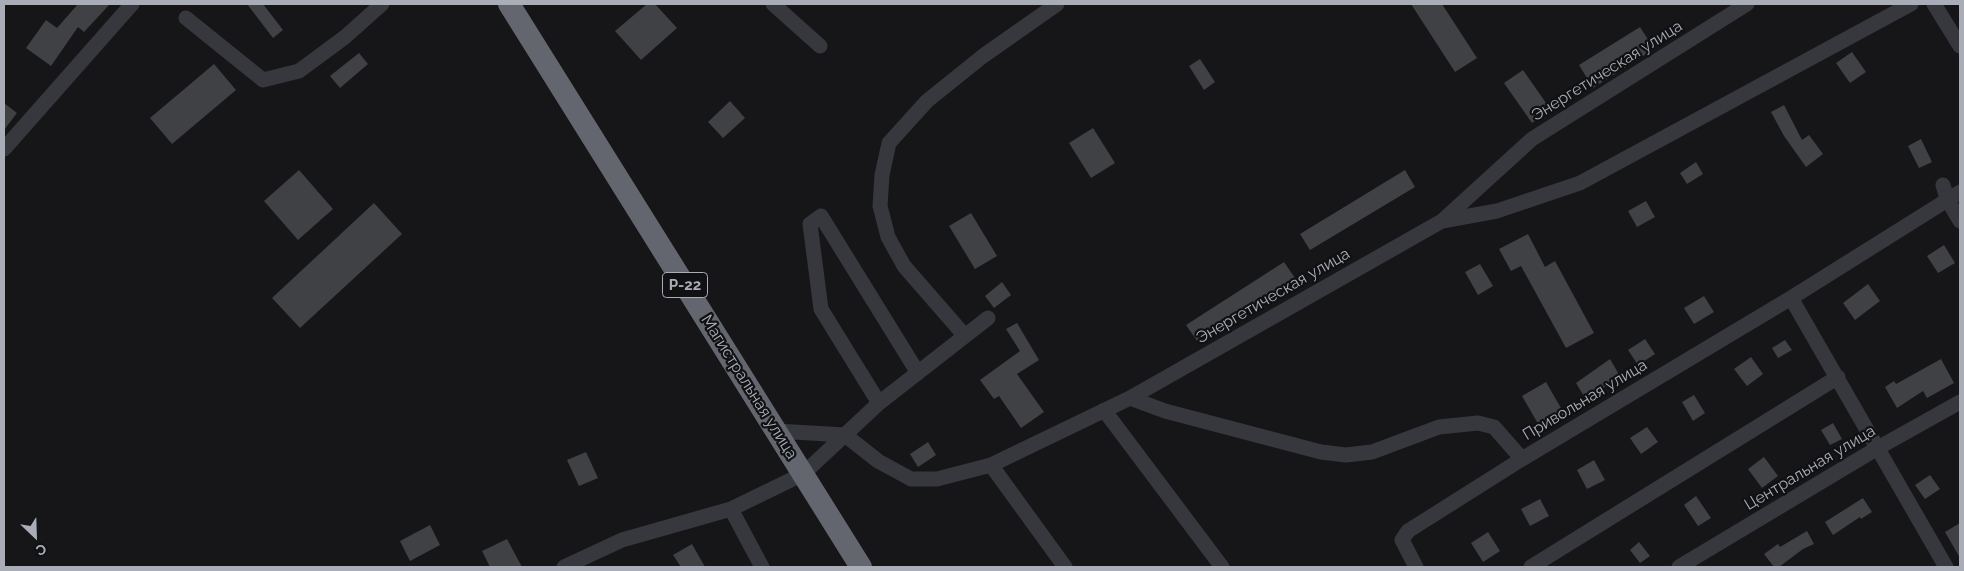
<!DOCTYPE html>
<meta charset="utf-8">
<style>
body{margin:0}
#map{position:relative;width:1964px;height:571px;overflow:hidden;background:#161618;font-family:Raleway,sans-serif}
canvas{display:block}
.frame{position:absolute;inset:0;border:5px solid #a8adb8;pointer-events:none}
.north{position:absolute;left:10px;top:511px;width:50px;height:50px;-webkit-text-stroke:4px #111113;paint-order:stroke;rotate:156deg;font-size:14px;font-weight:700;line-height:20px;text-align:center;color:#a8adb8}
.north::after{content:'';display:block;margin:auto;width:18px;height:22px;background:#a8adb8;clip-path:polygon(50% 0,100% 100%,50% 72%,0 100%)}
</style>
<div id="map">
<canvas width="1964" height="571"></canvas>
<div class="frame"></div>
<div class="north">С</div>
</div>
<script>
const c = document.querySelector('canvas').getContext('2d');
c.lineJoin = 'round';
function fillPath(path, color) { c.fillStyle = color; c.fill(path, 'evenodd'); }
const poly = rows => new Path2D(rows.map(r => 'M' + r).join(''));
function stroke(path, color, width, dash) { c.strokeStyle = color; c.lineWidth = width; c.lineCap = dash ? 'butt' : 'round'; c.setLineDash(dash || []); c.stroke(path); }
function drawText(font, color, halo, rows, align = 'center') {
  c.font = font + ' Raleway,sans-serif'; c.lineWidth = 4.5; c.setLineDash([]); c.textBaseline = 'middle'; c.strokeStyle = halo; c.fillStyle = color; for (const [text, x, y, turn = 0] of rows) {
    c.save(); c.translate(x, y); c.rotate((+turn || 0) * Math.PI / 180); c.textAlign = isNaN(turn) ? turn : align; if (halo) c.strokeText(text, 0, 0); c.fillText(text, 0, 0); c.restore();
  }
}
fillPath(poly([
 [78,4,110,4,84,32,78,27,51,66,26,48,46,20,57,28],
 [247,4,263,4,283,30,273,38],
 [647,4,655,4,677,28,641,60,615,31],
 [1411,4,1442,4,1477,58,1455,72],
 [1640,27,1654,49,1593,88,1579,65],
 [1852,52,1866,72,1850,83,1836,63],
 [359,53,368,64,340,88,330,76],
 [1200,59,1215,82,1204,90,1189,66],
 [214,64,236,90,172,144,150,118],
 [1523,70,1551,110,1532,123,1504,83],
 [730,101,745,118,723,138,708,122],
 [4,103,17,113,4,130],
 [1784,105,1802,140,1809,135,1823,154,1806,167,1784,136,1771,112],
 [1093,128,1115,163,1091,178,1069,143],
 [1921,139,1932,162,1919,168,1908,146],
 [1696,162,1703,174,1687,184,1680,173],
 [299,170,333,209,298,240,264,201],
 [1405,170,1415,187,1310,250,1300,234],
 [1646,201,1655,217,1637,227,1628,211],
 [374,203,402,234,300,328,272,298],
 [971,213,997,256,975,269,949,226],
 [1528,234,1545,267,1555,261,1594,333,1566,348,1521,266,1511,271,1499,249],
 [1944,245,1955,263,1938,273,1927,256],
 [1284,262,1295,278,1197,341,1186,325],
 [1480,264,1493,286,1478,295,1465,272],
 [1002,282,1011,295,994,308,985,296],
 [1868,284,1880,301,1855,320,1843,303],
 [1704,296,1714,312,1694,324,1684,308],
 [1017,323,1039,360,1017,374,1044,412,1021,428,999,396,994,399,980,380,1020,351,1006,329],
 [1645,339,1655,354,1638,365,1628,350],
 [1785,340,1792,350,1778,358,1772,348],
 [1751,357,1763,374,1747,386,1734,369],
 [1610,359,1621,378,1585,398,1576,383],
 [1941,359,1954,383,1927,398,1923,391,1897,408,1885,387,1894,381,1896,384],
 [1546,382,1565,415,1541,429,1522,396],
 [1694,395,1705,413,1693,421,1682,402],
 [1833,423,1842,439,1830,445,1821,430],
 [1647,427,1658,442,1641,454,1630,438],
 [928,442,936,455,918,467,910,454],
 [586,452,598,478,579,486,567,460],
 [1764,457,1778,476,1762,488,1748,469],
 [1594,460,1605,480,1587,489,1577,470],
 [1930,475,1940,489,1925,499,1915,485],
 [1696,496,1711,518,1698,526,1684,505],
 [1863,498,1872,512,1861,519,1860,517,1833,535,1825,522],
 [1540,499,1549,516,1530,526,1521,509],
 [1960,523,1960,558,1945,532],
 [430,525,440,545,410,561,400,541],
 [1807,531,1814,544,1803,549,1779,567,1774,567,1764,554,1778,544,1780,547],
 [1488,532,1500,551,1483,562,1471,543],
 [507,539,522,567,490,567,482,551],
 [1639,542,1650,556,1640,563,1630,550],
 [692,544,705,567,681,567,673,555]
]), '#404145');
stroke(poly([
 [773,4,820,46],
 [1934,4,1960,46],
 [186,18,263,80,299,71,345,37,382,4],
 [4,149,132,4],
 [1943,185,1947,199,1960,221],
 [1442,221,1497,211,1580,183,1911,4],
 [1791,298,1946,567],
 [965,336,904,266,888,237,880,206,882,175,889,143,927,101,983,56,1057,4],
 [1130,398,1165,411,1321,452,1346,455,1372,452,1439,427,1478,423,1494,427,1522,459,1791,298,1960,192],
 [879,403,821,309,810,224,821,216,918,373],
 [1104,410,1222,567],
 [776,431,845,435,878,461,911,479,937,479,991,465,1130,398,1442,221,1532,139,1747,4],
 [991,465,1065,567],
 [731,509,762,567],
 [564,567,622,540,731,509,803,474,879,403,988,318],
 [1416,567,1402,540,1408,531,1522,459],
 [1531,567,1838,377],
 [1679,567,1876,449,1960,402]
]), '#37383d', 15);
stroke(poly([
 [509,4,861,567]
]), '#63666e', 22);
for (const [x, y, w] of [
 [685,285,45]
]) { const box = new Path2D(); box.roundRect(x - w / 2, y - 12.5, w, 25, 4); c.fillStyle = '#111113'; c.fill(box); stroke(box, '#a8adb8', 1); }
drawText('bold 15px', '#a8adb8', null, [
 ["Р-22",685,285]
]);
drawText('16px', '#a8adb8', '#111113', [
 ["Энергетическая улица",1607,71,-32],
 ["Энергетическая улица",1273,296,-30],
 ["Магистральная улица",749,387,58],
 ["Привольная улица",1585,400,-31],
 ["Центральная улица",1810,468,-31]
]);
</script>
